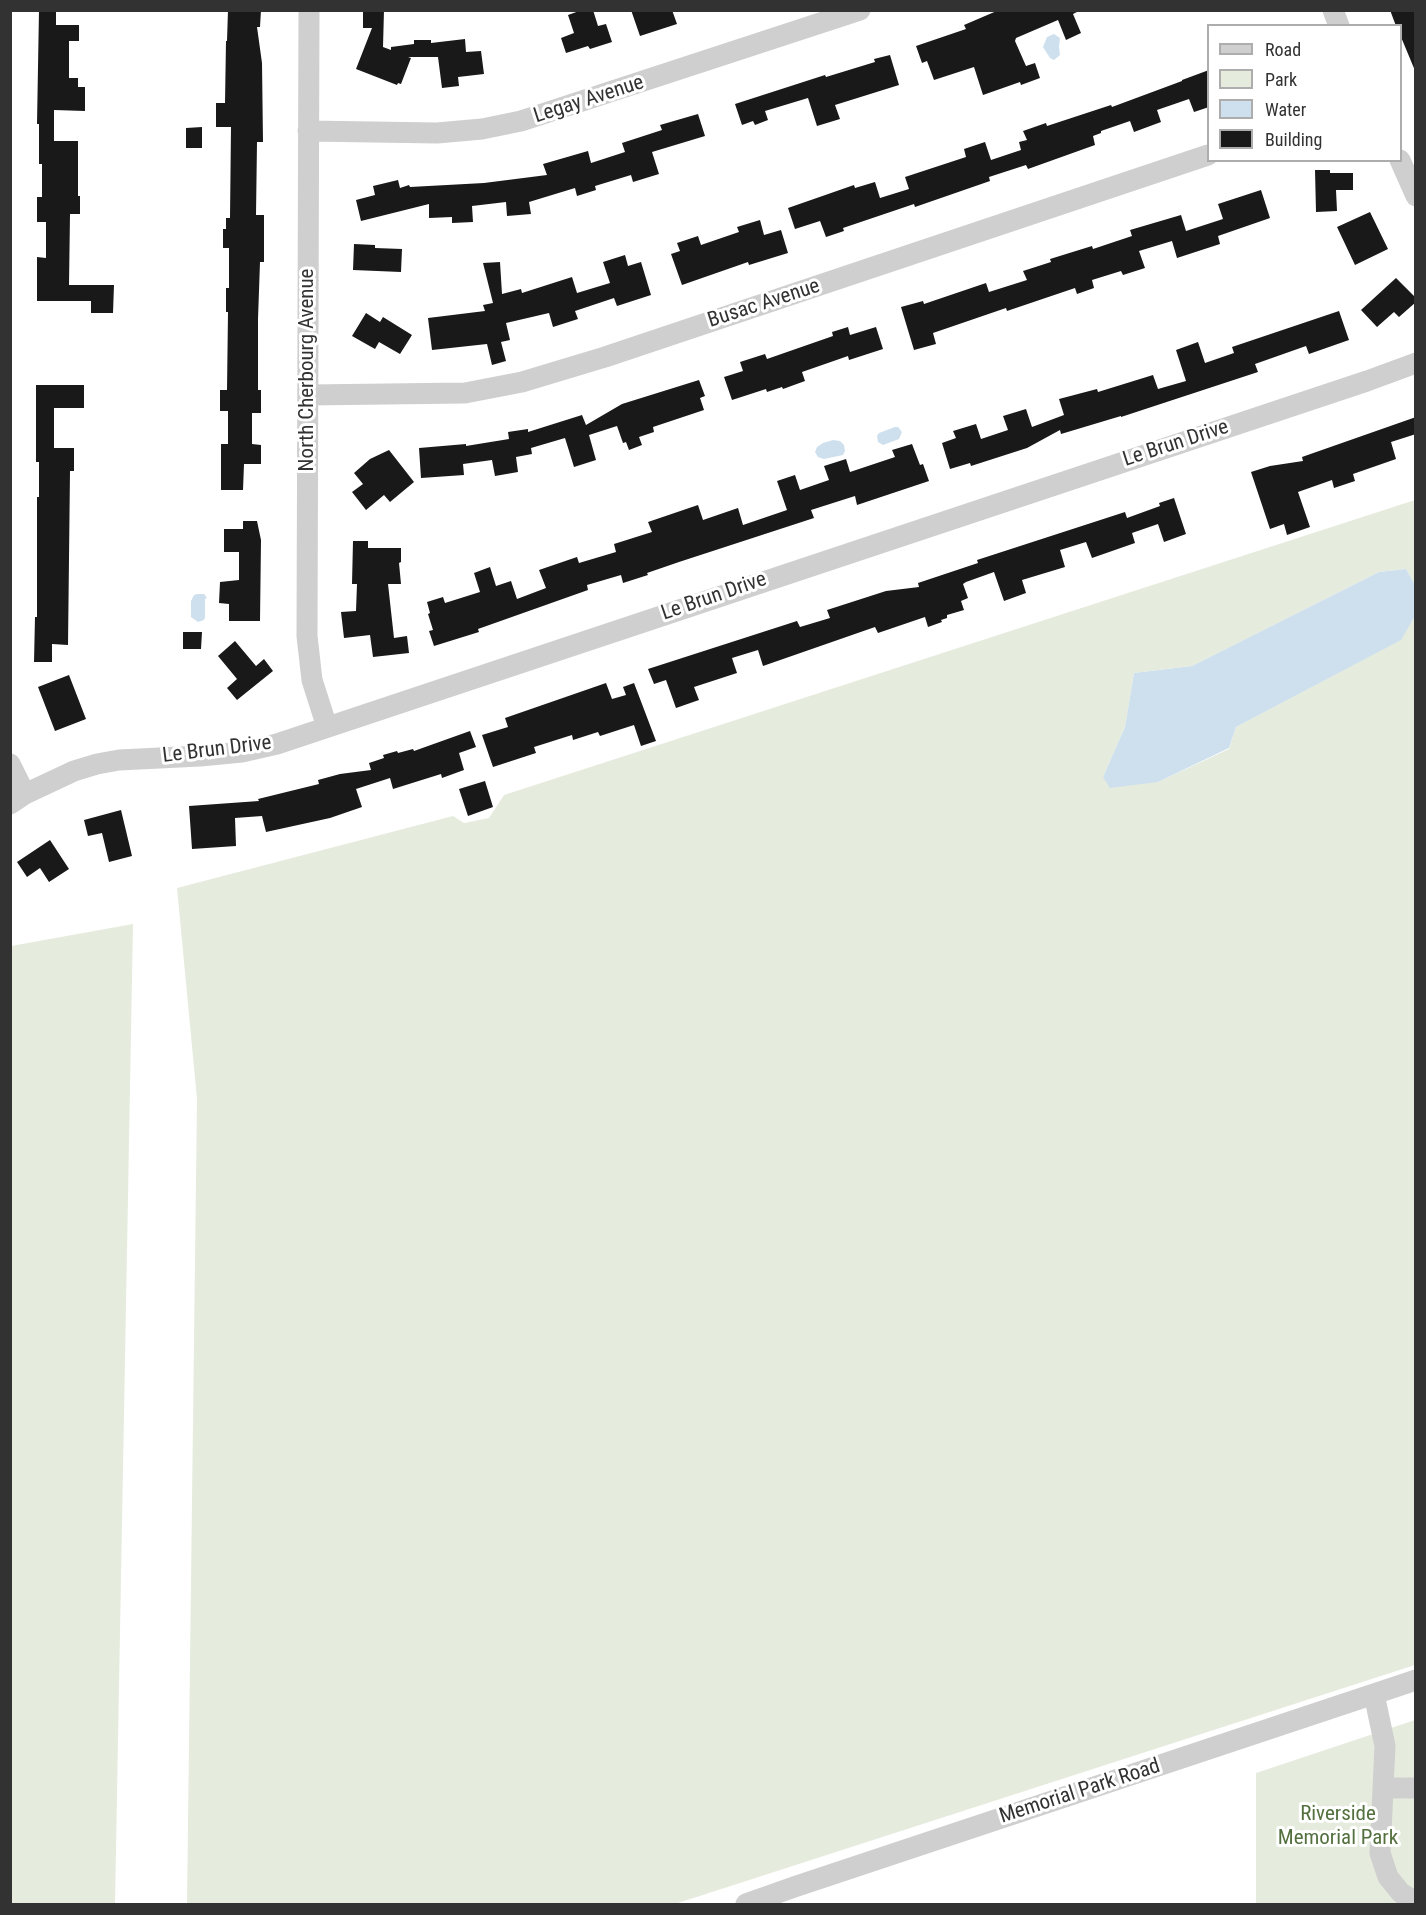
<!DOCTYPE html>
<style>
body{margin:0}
#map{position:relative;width:1426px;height:1915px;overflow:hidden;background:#fff;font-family:"Roboto Condensed",sans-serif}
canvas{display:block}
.frame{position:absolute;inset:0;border:12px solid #323232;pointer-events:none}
.legend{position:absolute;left:1207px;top:24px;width:195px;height:138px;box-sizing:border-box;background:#fff;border:2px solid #adadad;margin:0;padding:8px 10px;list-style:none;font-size:18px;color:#323232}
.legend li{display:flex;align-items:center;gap:12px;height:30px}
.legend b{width:30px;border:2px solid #adadad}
</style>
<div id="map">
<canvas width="1426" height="1915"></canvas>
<div class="frame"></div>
<ul class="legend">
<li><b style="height:8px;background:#cfcfcf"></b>Road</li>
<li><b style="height:16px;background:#e5ecde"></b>Park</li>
<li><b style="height:16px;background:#cee0ee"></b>Water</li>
<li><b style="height:16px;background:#191919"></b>Building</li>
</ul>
</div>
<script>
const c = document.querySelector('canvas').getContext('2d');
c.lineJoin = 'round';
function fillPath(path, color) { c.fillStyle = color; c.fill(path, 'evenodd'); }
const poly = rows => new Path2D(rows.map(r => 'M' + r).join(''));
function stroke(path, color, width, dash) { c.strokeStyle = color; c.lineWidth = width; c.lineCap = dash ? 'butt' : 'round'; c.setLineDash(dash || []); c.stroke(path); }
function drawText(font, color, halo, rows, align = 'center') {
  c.font = font + ' "Roboto Condensed",sans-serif'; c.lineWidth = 6; c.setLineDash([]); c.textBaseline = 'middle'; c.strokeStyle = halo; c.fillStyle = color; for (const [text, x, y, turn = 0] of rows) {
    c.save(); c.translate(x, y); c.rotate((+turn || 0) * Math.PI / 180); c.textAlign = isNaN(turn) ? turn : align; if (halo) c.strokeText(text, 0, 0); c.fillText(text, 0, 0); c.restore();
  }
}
fillPath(poly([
 [1415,500,1415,585,1406,569,1379,572,1192,666,1134,673,1125,727,1103,777,1158,782,1229,749,1236,727,1400,640,1415,616,1415,1665,675,1904,187,1904,197,1099,177,888,453,816,464,823,489,818,504,795],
 [133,924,115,1904,11,1904,11,946],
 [1415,1720,1415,1904,1256,1904,1256,1773]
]), '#e5ecde');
fillPath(poly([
 [1054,34,1060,38,1059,47,1060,55,1054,60,1050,58,1043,47,1047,37],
 [895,427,898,427,902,432,899,439,883,445,878,442,877,436,879,433],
 [833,440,840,441,844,445,845,451,843,455,824,459,818,457,815,452,817,447,823,443],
 [1406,569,1415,585,1415,616,1401,640,1236,727,1229,748,1158,782,1110,788,1103,777,1125,727,1134,673,1192,666,1379,572],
 [197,594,204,594,207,598,205,599,205,617,204,620,198,622,191,617,191,601,194,595]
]), '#cee0ee');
fillPath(poly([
 [39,10,56,10,56,25,79,25,79,41,69,41,69,78,78,78,78,87,85,87,85,111,54,110,54,141,78,141,78,196,80,196,80,214,70,214,69,285,114,285,113,313,91,313,91,301,37,301,37,257,46,258,46,222,37,222,37,197,42,197,42,164,39,164,39,124,37,124],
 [228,10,261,10,260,27,257,27,262,63,263,142,257,142,256,215,264,215,264,262,260,262,258,319,258,390,261,390,261,413,252,413,252,444,261,445,261,464,244,464,243,490,221,490,221,444,228,444,228,411,220,411,220,390,227,390,228,312,226,312,226,288,229,288,229,248,223,248,223,229,226,229,226,218,230,218,231,127,216,127,216,103,225,103,226,41,227,41],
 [363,10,384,10,383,47,391,50,391,47,414,44,414,40,431,40,431,43,465,39,466,52,481,51,484,74,458,77,459,86,442,88,438,57,408,57,411,58,401,84,398,83,397,85,356,69,372,28,363,28],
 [582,10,593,10,598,26,606,24,612,42,590,49,588,46,566,53,561,38,574,33,568,15],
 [631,10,672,10,677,24,640,36],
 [999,10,1081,10,1073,14,1081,33,1066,40,1058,20,1016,38,1015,41,1026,66,1035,63,1040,78,1021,85,1020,82,983,95,974,67,934,80,927,61,922,63,916,46,966,29,964,25],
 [1390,10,1416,10,1416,73,1401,37,1401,26,1396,26],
 [890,55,899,85,835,105,840,119,817,126,808,98,765,111,768,120,755,125,753,121,742,125,735,104,825,75,826,77,875,62,874,59],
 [1209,70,1209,107,1194,112,1189,99,1157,110,1161,122,1134,132,1130,121,1101,131,1101,133,1093,136,1095,145,1028,169,1026,165,989,177,990,181,915,207,914,204,843,228,844,231,826,237,820,221,795,229,788,208,854,185,855,188,875,182,880,198,909,189,905,177,966,157,964,149,985,142,991,160,1021,150,1019,142,1027,140,1023,131,1046,123,1047,126,1111,105,1112,107,1182,81,1182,80],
 [698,114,705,136,652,152,659,174,633,182,631,175,595,186,596,190,577,196,575,188,529,202,531,214,507,216,506,202,472,206,473,222,452,223,452,217,429,218,429,204,361,221,356,200,375,195,373,186,398,180,400,188,409,185,410,187,484,183,547,175,543,164,588,151,591,163,625,152,622,143,662,130,660,125],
 [202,127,202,148,186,148,186,128],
 [1315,170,1330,170,1330,173,1353,173,1353,190,1336,190,1337,211,1316,212],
 [1261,190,1270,218,1218,236,1220,244,1177,258,1172,241,1139,251,1145,268,1123,275,1121,271,1092,280,1094,288,1077,294,1075,288,1007,311,1006,308,933,333,936,344,914,350,901,307,923,301,924,304,986,283,989,292,1027,280,1023,271,1051,262,1050,259,1092,246,1093,249,1132,236,1130,230,1181,215,1186,231,1223,219,1218,204],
 [1370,212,1388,249,1355,265,1337,227],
 [760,220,764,235,781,230,788,253,749,265,748,262,682,285,671,254,680,251,677,243,698,236,701,245,739,232,737,227],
 [354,244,375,245,375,248,402,249,401,272,353,270],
 [625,255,628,266,641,262,651,295,617,306,614,298,575,311,578,319,553,327,549,313,506,323,510,340,501,342,506,361,492,365,487,344,432,350,428,318,485,311,483,305,493,303,483,263,500,262,502,294,521,289,522,293,572,277,577,293,610,283,603,262],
 [1396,278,1416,298,1416,302,1399,317,1394,312,1377,327,1361,310],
 [1339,311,1349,340,1309,354,1306,346,1255,364,1258,372,1121,417,1121,416,1061,434,1060,430,1027,448,971,466,970,463,950,469,942,443,956,438,953,431,976,424,981,439,1008,430,1003,416,1026,409,1032,427,1064,415,1059,399,1097,389,1098,392,1153,375,1158,389,1186,381,1176,350,1198,342,1205,363,1234,353,1232,347],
 [366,313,380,322,383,317,412,335,400,354,379,342,375,349,352,336],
 [848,327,850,335,876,327,883,349,849,360,848,356,802,372,805,381,783,389,782,387,767,392,766,389,732,400,724,377,743,371,740,362,765,354,767,359,833,336,832,332],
 [699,380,705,396,700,398,704,410,653,427,654,432,639,437,642,445,629,450,626,442,623,443,617,426,589,435,596,460,574,467,565,438,531,448,532,454,516,457,518,472,495,476,492,460,463,464,464,475,421,478,419,448,466,444,466,446,509,439,508,432,528,429,528,432,582,415,586,425,622,404],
 [36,385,84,385,84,408,54,408,54,448,74,448,74,471,70,471,68,645,52,644,52,662,34,662,35,617,37,617,37,497,39,497,39,462,36,462],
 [1416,417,1416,434,1391,442,1396,459,1353,474,1355,481,1334,488,1332,480,1298,492,1310,527,1287,535,1284,524,1270,529,1251,472,1270,466,1303,461,1302,457],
 [912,444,920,465,923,464,929,481,857,505,855,496,811,510,814,518,679,562,647,573,648,575,623,583,621,575,587,585,588,590,478,629,479,632,434,646,429,631,433,630,428,614,430,613,427,602,443,597,445,603,480,592,474,573,490,567,496,586,511,581,517,599,546,588,539,570,577,557,579,563,616,552,614,544,652,532,648,522,698,505,703,520,738,508,743,525,787,510,777,481,795,475,800,490,829,480,824,466,846,459,850,472,895,457,892,450],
 [389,450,414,482,390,502,384,495,366,510,352,492,363,484,354,473,370,459],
 [1174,498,1186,534,1164,542,1158,524,1132,533,1135,543,1092,558,1086,542,1060,550,1065,567,1022,580,1026,593,1004,601,994,572,966,582,963,584,968,598,961,601,964,610,947,615,947,618,941,620,942,622,928,627,925,617,878,633,875,627,763,666,758,650,732,658,737,673,694,687,699,700,676,708,666,680,654,684,648,669,797,621,800,627,830,618,827,610,886,591,919,587,918,583,978,563,977,560,1125,512,1127,518,1160,506,1159,503],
 [243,521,257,521,261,540,260,621,229,621,229,604,219,603,220,582,239,580,239,552,224,552,224,529,243,529],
 [353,541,368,541,368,548,401,548,401,562,399,563,401,584,388,584,394,638,407,636,409,653,373,657,370,635,344,638,341,612,356,611,357,584,352,584],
 [183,632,202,632,201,649,183,649],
 [235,641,256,666,264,659,273,671,237,700,227,688,237,679,218,656],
 [69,675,86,719,55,731,38,687],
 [606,683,612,699,626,695,623,687,634,683,656,741,641,746,634,725,600,736,598,732,573,740,572,735,534,747,536,753,493,767,482,735,508,727,505,718],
 [470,731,476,747,459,753,464,770,442,778,441,774,393,789,390,778,356,789,362,807,330,818,266,832,262,816,235,818,236,846,192,849,189,806,259,801,258,799,319,784,318,780,340,774,371,770,369,763,384,758,383,755,397,751,398,753,413,749,414,751],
 [485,781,493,807,468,816,459,789],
 [121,810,132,856,109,862,102,833,88,836,84,820],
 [50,840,69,869,49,882,40,868,27,877,17,862]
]), '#191919');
stroke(poly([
 [309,10,307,636,312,680,327,727],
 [1333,10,1339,26],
 [308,131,437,133,482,129,521,121,860,10],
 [1400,160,1416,196],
 [308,395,465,393,522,382,605,357,1208,155],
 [10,764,25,794],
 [10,804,25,794,74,771,97,764,119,760,200,756,242,752,277,744,1367,381,1416,363],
 [1374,1694,1385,1746,1380,1853,1388,1877,1401,1893,1416,1902],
 [1383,1788,1416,1788],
 [746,1904,797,1886,1416,1680]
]), '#cfcfcf', 21);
drawText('21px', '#323232', '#fff', [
 ["Legay Avenue",589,100,-18],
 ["Busac Avenue",764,304,-18],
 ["North Cherbourg Avenue",308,370,-90],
 ["Le Brun Drive",1176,444,-18],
 ["Le Brun Drive",714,597,-19],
 ["Le Brun Drive",217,750,-7],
 ["Memorial Park Road",1080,1792,-18]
]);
drawText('21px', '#53703e', '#fff', [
 ["Riverside",1338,1815],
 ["Memorial Park",1338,1839]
]);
</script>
